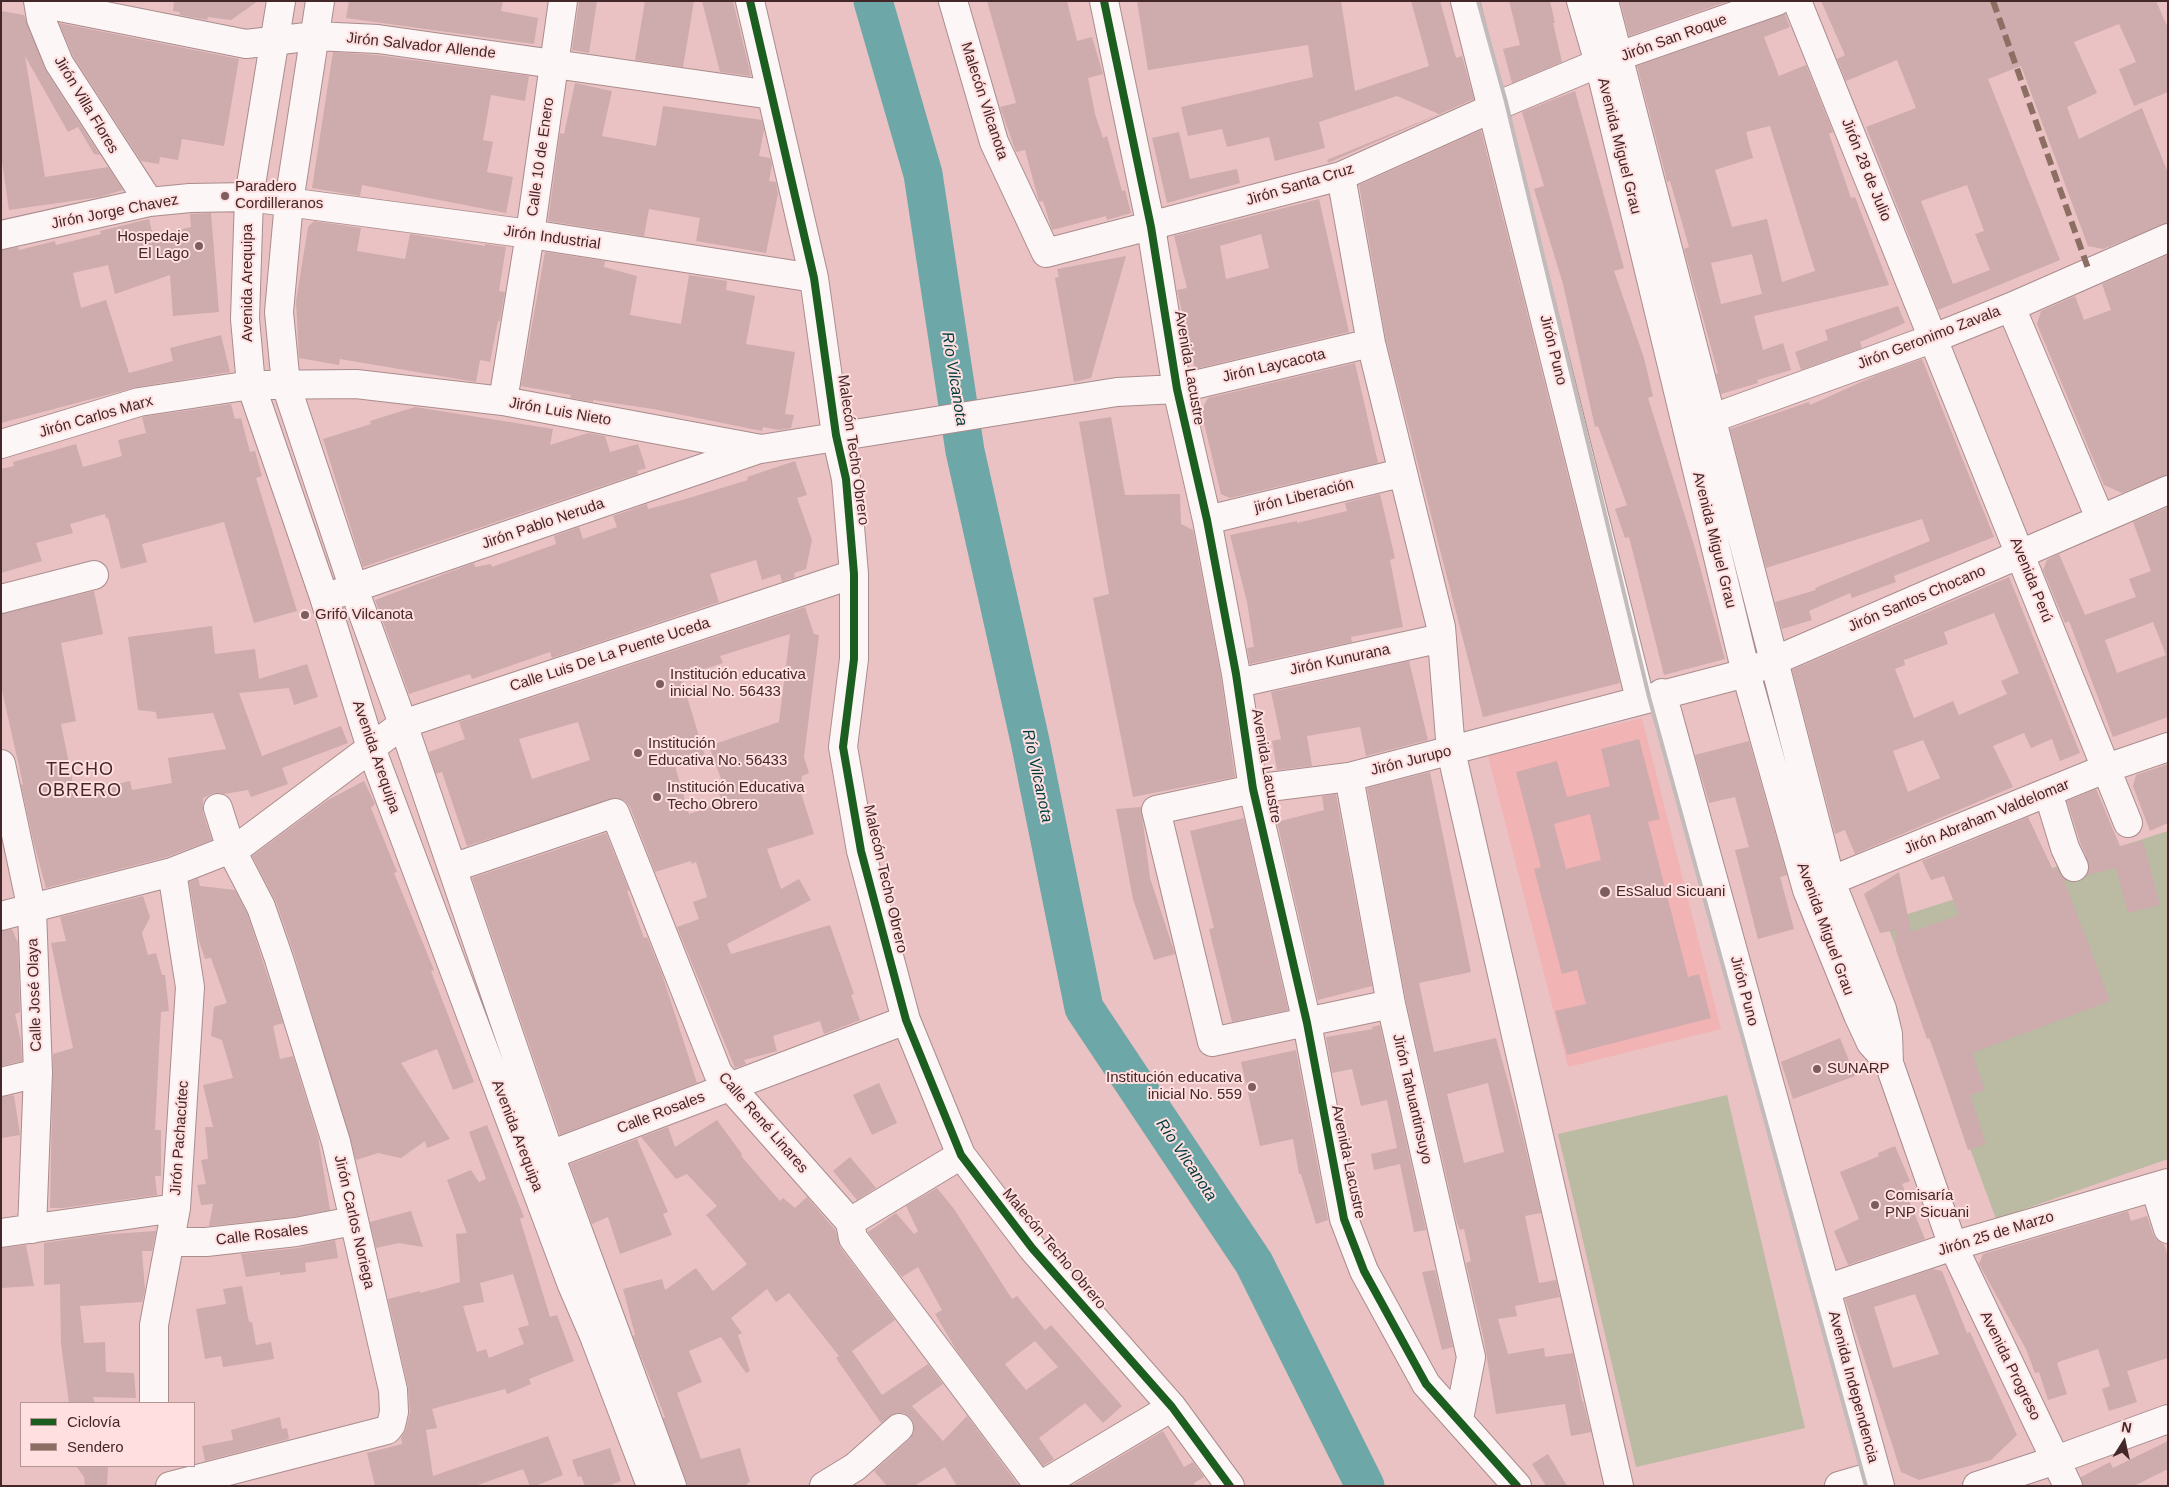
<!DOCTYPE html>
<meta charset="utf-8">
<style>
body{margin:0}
#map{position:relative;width:2169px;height:1487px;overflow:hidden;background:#eac2c3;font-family:Helvetica,sans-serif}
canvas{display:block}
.frame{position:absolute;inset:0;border:2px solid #442728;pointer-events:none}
.legend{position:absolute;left:20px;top:1402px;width:175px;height:65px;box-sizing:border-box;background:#ffdfdf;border:1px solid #b49596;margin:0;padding:6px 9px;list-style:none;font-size:15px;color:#442728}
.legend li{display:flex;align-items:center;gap:10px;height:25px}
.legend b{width:25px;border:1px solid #b49596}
.north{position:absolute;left:2099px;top:1417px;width:50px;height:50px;-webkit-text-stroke:4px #ffdfdf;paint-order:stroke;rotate:10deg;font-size:14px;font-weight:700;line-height:20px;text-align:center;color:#442728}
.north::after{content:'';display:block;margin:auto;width:18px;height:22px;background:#442728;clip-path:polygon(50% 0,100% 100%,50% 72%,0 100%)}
</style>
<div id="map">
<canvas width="2169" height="1487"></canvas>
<div class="frame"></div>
<ul class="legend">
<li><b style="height:6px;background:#1b5e20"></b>Ciclovía</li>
<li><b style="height:6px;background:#8d6e63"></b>Sendero</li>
</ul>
<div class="north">N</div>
</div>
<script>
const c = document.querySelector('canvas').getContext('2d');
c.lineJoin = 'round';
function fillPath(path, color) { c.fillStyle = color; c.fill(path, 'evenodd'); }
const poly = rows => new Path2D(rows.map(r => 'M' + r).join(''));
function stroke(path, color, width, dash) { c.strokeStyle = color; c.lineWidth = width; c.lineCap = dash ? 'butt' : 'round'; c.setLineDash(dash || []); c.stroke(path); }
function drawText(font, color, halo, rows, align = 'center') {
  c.font = font + ' Helvetica,sans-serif'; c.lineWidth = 4; c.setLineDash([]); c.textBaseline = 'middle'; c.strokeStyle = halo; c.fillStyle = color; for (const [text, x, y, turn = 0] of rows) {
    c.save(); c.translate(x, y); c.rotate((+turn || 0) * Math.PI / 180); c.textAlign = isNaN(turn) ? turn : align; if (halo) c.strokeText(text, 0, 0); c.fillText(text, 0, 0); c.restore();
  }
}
fillPath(poly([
 [1642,718,1721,1029,1568,1067,1488,756]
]), '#f2b3b5');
fillPath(poly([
 [2168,831,2168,1159,1996,1219,1886,921],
 [1727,1095,1805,1428,1636,1467,1558,1134]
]), '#bbbaa3');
stroke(poly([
 [873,1,923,174,965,451,1030,741,1084,1008,1254,1263,1365,1486]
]), '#6ea7a8', 39);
fillPath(poly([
 [174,1,258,1,231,20,208,17,207,20,179,15,180,12,173,11],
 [349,1,503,1,501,11,538,18,534,44,346,18],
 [579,1,597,1,589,53,572,50],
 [645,1,694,1,683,67,635,60],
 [702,1,733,1,751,76,720,72],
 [987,1,1067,1,1077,41,1092,37,1103,74,1088,78,1095,114,1103,138,1107,136,1122,191,1125,190,1131,213,1107,220,1106,216,1052,230,1043,201,1039,202,1038,198,1025,150,1016,152,1000,107,1016,103],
 [1137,1,1341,1,1355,91,1429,66,1411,1,1440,1,1456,58,1462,56,1474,99,1328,163,1327,160,1439,114,1397,96,1319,122,1325,148,1275,161,1269,137,1227,147,1222,129,1188,136,1181,107,1313,77,1308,45,1148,70],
 [1509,1,1550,1,1555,23,1553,23,1562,62,1512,83,1503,49,1520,45],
 [1620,1,1729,1,1629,36],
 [1821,1,2156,1,2168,28,2168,92,2134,106,2119,69,2136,62,2119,24,2074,42,2097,93,2067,107,2079,139,2142,108,2168,173,2168,223,2103,249,2088,246,2021,66,1988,79,2060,260,1938,310,1866,127,1916,108,1897,60,1846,81,1837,59,1845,55],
 [1967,185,1984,231,1975,234,1990,270,1953,284,1921,201],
 [1,11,24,15,46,71,100,155,94,154,78,127,68,132,25,56,45,177,108,167,123,190,100,197,9,210,1,155],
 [1785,14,1790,27,1764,37,1779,76,1806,65,1833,132,1829,134,1851,198,1855,197,1889,285,1754,316,1763,350,1783,343,1791,370,1757,380,1758,383,1721,394,1716,374,1718,373,1684,249,1689,247,1670,181,1667,182,1665,173,1637,66],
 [1770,126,1815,271,1782,282,1767,219,1732,227,1715,170,1753,158,1746,132],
 [1752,254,1762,294,1721,304,1711,263],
 [59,23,239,59,224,146,182,139,178,160,160,157,159,164,141,161,73,56],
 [333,52,377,55,529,76,525,101,491,95,483,140,493,142,487,172,513,177,506,213,362,185,360,196,312,188],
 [575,83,612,91,602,136,656,146,663,106,762,120,764,130,759,156,770,158,772,164,769,181,776,182,778,194,766,253,696,241,700,218,649,209,644,236,548,221,560,133,564,134],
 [1575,91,1624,268,1614,271,1644,358,1653,396,1648,398,1694,545,1725,659,1664,675,1629,537,1625,538,1615,509,1627,505,1598,426,1595,427,1563,284,1534,189,1544,186,1522,112],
 [1481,130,1620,683,1483,717,1386,340,1359,185],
 [1179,132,1190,179,1237,169,1240,183,1167,203,1152,138],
 [1319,199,1349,332,1195,369,1177,290,1187,288,1174,236],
 [1261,234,1269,268,1226,279,1220,246],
 [211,213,219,312,173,316,170,275,115,294,108,265,73,273,81,308,106,300,129,373,173,361,170,348,221,335,230,372,137,387,1,423,1,250,18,247,19,250,55,241,56,245,101,234,100,231,149,219,153,236,191,227,190,214],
 [314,221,361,228,357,251,405,259,410,234,485,246,485,244,506,247,499,291,505,292,500,321,498,321,490,362,480,360,476,382,340,359,339,365,299,358,296,301,308,227],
 [545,252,605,261,604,267,637,276,630,315,681,324,689,275,727,281,726,290,755,296,746,344,795,352,785,414,794,415,791,428,779,430,763,427,762,431,653,409,593,400,593,402,570,398,571,395,521,386],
 [2168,255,2168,475,2122,493,2104,485,2037,324,2041,311,2075,296,2084,320,2111,310,2102,284],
 [1126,256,1091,378,1074,382,1055,278,1059,277,1057,269],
 [1898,306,1905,323,1860,342,1862,348,1801,370,1795,352,1828,340,1825,330],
 [1922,359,1994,537,1894,576,1896,582,1852,598,1850,593,1809,611,1812,620,1782,629,1775,602,1816,590,1815,588,1930,541,1922,519,1766,568,1730,429,1809,402,1810,405,1877,375],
 [1355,363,1378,463,1230,498,1221,494,1201,411,1208,398],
 [231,404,235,419,241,418,250,452,255,451,262,476,256,478,297,611,254,623,224,522,142,544,147,562,121,569,108,518,106,518,105,514,70,524,73,533,36,543,42,561,1,573,1,469,14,466,13,462,76,444,83,467,122,456,118,440,146,433,142,417],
 [415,407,553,429,550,445,588,433,605,436,610,452,638,444,646,468,637,471,638,474,363,567,323,439,371,424,370,421],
 [1111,417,1125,495,1180,494,1181,524,1193,530,1221,677,1235,777,1133,797,1093,598,1109,594,1079,422],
 [795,461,807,495,797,498,812,540,806,569,794,573,795,577,782,582,780,574,762,580,756,560,710,574,719,602,552,658,550,652,472,679,470,674,409,694,375,600,474,563,475,567,491,564,492,567,556,544,554,536,579,527,583,539,617,527,613,516,647,504,648,509,679,501,748,480,747,477],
 [1380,494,1395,558,1390,560,1403,627,1351,637,1352,642,1250,664,1247,648,1254,647,1247,602,1230,535,1297,521,1297,523,1347,511,1345,503],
 [2168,507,2168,717,2113,737,2069,621,2065,623,2043,570,2047,560,2059,554,2085,615,2136,597,2129,579,2151,571,2133,522],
 [2153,622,2166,655,2117,673,2105,640],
 [2009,577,2080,753,2060,761,2052,739,2031,748,2024,733,1993,746,2013,787,1855,854,1845,830,1835,834,1792,670],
 [1994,613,2019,673,2001,681,2007,694,1959,715,1953,701,1914,718,1895,669,1905,665,1904,660,1948,644,1944,632],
 [1923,740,1940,778,1908,792,1893,751],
 [94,591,103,634,61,643,76,721,61,724,75,793,130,781,132,790,172,783,168,758,226,749,213,713,157,719,156,712,138,710,128,637,212,626,215,654,255,649,259,679,307,664,318,697,294,705,289,688,239,693,262,756,341,726,348,743,282,768,288,784,251,797,248,790,224,794,214,793,203,798,203,813,212,840,167,857,46,888,34,844,21,785,23,784,1,686,1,614],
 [805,607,814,634,819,635,804,757,809,773,802,776,800,790,814,834,767,849,781,889,799,879,811,900,727,944,731,954,830,925,854,994,851,995,860,1020,824,1034,820,1021,773,1036,777,1051,744,1060,746,1064,735,1068,677,927,699,919,693,902,707,897,696,862,692,864,691,861,655,872,630,807,625,801,617,798,467,846,442,772,436,774,429,752,465,739,459,722],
 [790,634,779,722,709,746,724,787,718,790,722,803,689,814,675,766,705,756,681,677,723,663,720,656],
 [578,722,590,760,532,779,519,739],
 [1409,661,1428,740,1366,756,1360,727,1307,736,1312,766,1277,770,1272,741,1281,739,1271,692],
 [1639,739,1660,819,1648,822,1688,977,1699,974,1711,1018,1567,1055,1555,1011,1586,1004,1577,970,1562,974,1534,869,1541,867,1516,772,1557,761,1567,797,1610,786,1601,749],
 [1590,814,1601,860,1566,869,1554,824],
 [1749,741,1787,875,1780,877,1794,929,1758,939,1735,850,1749,847,1735,797,1709,803,1695,755],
 [2168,764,2168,823,2150,831,2133,786,2136,775],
 [1430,772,1471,972,1419,983,1434,1052,1496,1038,1522,1133,1541,1213,1525,1216,1539,1283,1556,1280,1560,1297,1515,1306,1517,1316,1498,1319,1508,1354,1544,1348,1545,1357,1573,1353,1582,1401,1583,1401,1591,1432,1571,1436,1565,1404,1496,1414,1484,1340,1466,1263,1471,1261,1464,1229,1460,1230,1457,1223,1406,1001,1367,788],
 [1488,1083,1504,1152,1464,1163,1447,1094],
 [364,781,375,804,371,808,397,872,394,873,434,970,431,971,474,1082,453,1090,437,1049,401,1063,450,1139,427,1148,425,1141,401,1158,378,1153,356,1160,294,954,276,902,252,856,328,800],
 [2096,789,2120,846,2143,841,2160,905,2128,913,2116,868,2087,875,2089,869,2088,861,2080,842,2067,801],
 [1336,794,1372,986,1318,1000,1277,822,1324,810,1322,796],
 [1141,807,1150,878,1175,954,1154,960,1133,899,1116,809],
 [2028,817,2053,870,2057,868,2067,880,2064,881,2110,1001,1972,1053,1985,1090,1970,1095,1986,1144,1968,1150,1930,1038,1927,1039,1896,950,1896,930,1880,933,1864,894,1899,872,1911,932,1959,915,1944,876,1931,880,1922,861],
 [1244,818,1288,1010,1232,1022,1209,929,1214,928,1190,831],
 [606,833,629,890,627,891,644,938,647,937,662,974,697,1083,560,1135,472,878],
 [198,878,200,886,235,890,247,913,283,1023,273,1026,280,1059,293,1056,318,1137,330,1210,294,1217,209,1226,213,1204,201,1205,197,1185,206,1184,201,1160,208,1159,205,1127,213,1127,203,1085,233,1078,222,1040,211,1036,214,1007,227,1003,211,958,205,959,199,941,189,882],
 [143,896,150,917,142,933,148,955,156,953,162,975,165,975,169,1011,161,1012,155,1130,161,1130,161,1176,155,1176,157,1195,63,1208,50,1208,53,1054,73,1048,51,943,66,941,60,917],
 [12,929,18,943,20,1012,15,1014,21,1041,22,1061,1,1066,1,931],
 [1380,1025,1426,1230,1414,1232,1400,1164,1374,1170,1371,1154,1397,1148,1387,1100,1361,1106,1352,1069,1332,1073,1326,1037,1373,1029,1372,1027],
 [1840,1038,1855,1076,1793,1099,1781,1062],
 [1296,1050,1328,1220,1316,1224,1301,1174,1299,1174,1293,1139,1260,1146,1241,1062],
 [879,1083,897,1123,872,1135,853,1095],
 [14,1095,20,1135,1,1138,1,1097],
 [717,1120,742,1154,741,1156,780,1201,783,1198,795,1208,807,1197,836,1231,840,1247,895,1320,852,1351,882,1395,928,1364,943,1384,912,1406,943,1441,967,1416,1019,1486,957,1486,945,1467,914,1486,887,1486,874,1471,910,1439,914,1432,914,1424,911,1418,904,1413,896,1413,881,1423,836,1358,839,1356,789,1293,776,1302,767,1289,731,1318,742,1333,738,1335,750,1371,746,1373,721,1337,689,1351,702,1382,677,1393,701,1459,740,1448,750,1482,747,1483,748,1486,688,1486,663,1418,665,1417,633,1336,635,1335,623,1289,662,1279,665,1290,696,1268,713,1291,747,1264,706,1215,717,1206,687,1174,676,1179,641,1137,668,1127,675,1147],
 [487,1125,524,1217,520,1219,550,1317,557,1315,574,1361,529,1379,531,1384,507,1394,505,1389,432,1409,437,1428,426,1430,433,1476,548,1436,563,1475,535,1486,530,1486,523,1469,475,1486,375,1486,367,1453,402,1444,401,1438,406,1429,410,1412,408,1387,388,1299,420,1291,420,1293,460,1282,456,1234,467,1233,447,1180,471,1170,479,1182,486,1179,469,1132],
 [513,1274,529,1325,518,1328,524,1344,489,1358,486,1349,477,1352,463,1306,484,1302,480,1283],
 [637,1139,668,1212,663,1214,672,1235,620,1254,608,1217,592,1224,570,1164],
 [1895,1146,1910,1181,1902,1184,1925,1239,1848,1265,1834,1231,1859,1219,1840,1172,1879,1156,1878,1153],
 [850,1157,876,1188,857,1200,833,1171],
 [937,1188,954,1209,1012,1299,1017,1296,1045,1330,1051,1325,1122,1406,1103,1423,1085,1403,1039,1438,1054,1459,1043,1466,957,1351,935,1314,942,1310,918,1267,902,1277,868,1232,896,1213,914,1234,918,1231,906,1206],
 [1035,1341,1058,1367,1026,1390,1005,1364],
 [411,1211,423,1247,399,1243,376,1248,370,1222],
 [2128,1211,2131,1221,2147,1216,2153,1234,2157,1240,2164,1244,2168,1257,2168,1358,2127,1371,2137,1402,2109,1411,2102,1389,2110,1386,2098,1349,2061,1361,2057,1363,2067,1394,2048,1400,2039,1372,2035,1373,2026,1349,1979,1264,1983,1254],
 [156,1231,152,1251,142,1251,145,1290,142,1302,80,1306,84,1343,105,1342,106,1372,134,1373,136,1398,93,1397,95,1403,69,1403,61,1344,60,1284,44,1285,44,1243,97,1235],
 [335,1240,338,1258,305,1263,306,1272,280,1275,280,1272,246,1277,241,1254,298,1248],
 [26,1245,34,1286,1,1288,1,1248],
 [1933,1269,1942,1271,1967,1333,1970,1332,2017,1435,1991,1460,1919,1480,1901,1472,1845,1299],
 [1915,1294,1939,1354,1893,1368,1874,1307],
 [1435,1270,1453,1347,1442,1350,1422,1272],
 [242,1286,249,1322,252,1322,256,1345,271,1342,274,1359,223,1367,221,1356,205,1359,196,1309,226,1304,223,1289],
 [280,1417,282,1429,287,1428,289,1439,205,1461,202,1446,233,1440,231,1430],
 [1163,1431,1184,1467,1193,1462,1204,1477,1194,1483,1196,1486,1071,1486],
 [2168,1441,2168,1469,2134,1486,2083,1486,2081,1477,2110,1462,2113,1468],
 [610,1448,621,1481,608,1486,585,1486,581,1476,578,1477,572,1460],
 [1548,1454,1567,1486,1546,1486,1532,1464],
 [76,1466,108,1466,107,1486,85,1486,84,1477]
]), '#ceabac');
const minor = poly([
 [38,1,41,19,59,63,149,202],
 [42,1,50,5,246,44,315,36,378,39,772,95],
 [281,1,249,197,245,319,251,385,324,597,371,748,572,1285,594,1336,651,1486],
 [320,1,289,202,279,312,286,385,354,589,403,724,550,1155,672,1486],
 [750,1,814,278,836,435,846,479,854,574,854,659,843,747,861,851,906,1020,961,1155,1032,1248,1172,1407,1230,1486],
 [953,1,994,142,1046,253,1341,176,1506,102,1599,63,1777,1],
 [1104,1,1151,227,1177,389,1207,520,1236,674,1253,789,1307,1023,1344,1219,1364,1271,1426,1384,1517,1486],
 [1465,1,1640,699],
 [1581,1,1599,63,1746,673,1807,890,1858,1015,1871,1043,1889,1063],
 [1604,1,1831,882,1882,1009,1888,1034,1889,1063,1953,1246,2068,1486],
 [1797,1,2128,823],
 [1341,176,1371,343,1441,627,1451,751,1619,1486],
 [1,235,149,202,190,198,249,197,530,234,814,278],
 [2011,307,2100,518],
 [503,401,530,234,563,1],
 [1695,423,1713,418,1934,338,2011,307,2168,238],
 [1,444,139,402,251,385,356,384,503,401,761,449,1117,392,1177,389,1371,343],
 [1207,520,1401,473],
 [336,594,759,449],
 [1,599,94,575],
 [1238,683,1442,638],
 [1662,693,1880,1486],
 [1,764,32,910,38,1073,32,1229],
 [1349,777,1391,1004,1471,1357,1459,1419],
 [2048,792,2065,848,2074,867],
 [452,868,615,813,718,1073,850,1222,853,1238,1039,1486],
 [1813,888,2107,768,2168,747],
 [1,916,172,872,241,845,403,724,854,574],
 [1391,1004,1212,1042,1156,810,1253,789,1349,777,1746,673,2168,490],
 [1,1082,38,1073],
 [534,1161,906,1020],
 [2155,1188,2168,1229],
 [850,1222,961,1155],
 [1,1233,176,1208],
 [170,1242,206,1242,296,1232,353,1221],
 [1826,1289,1953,1246,2168,1183],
 [154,1403,154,1325,176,1208,190,987,172,872],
 [170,1486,387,1430,391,1425,394,1412,393,1390,336,1142,279,959,261,907,231,849,218,808],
 [824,1486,855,1467,899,1428],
 [1040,1486,1172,1407],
 [1839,1486,1877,1475],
 [1977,1486,2056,1460,2168,1419]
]);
stroke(minor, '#aa8c8d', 30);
stroke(minor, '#fcf6f6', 28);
stroke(poly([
 [1478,1,1506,102,1649,697,1866,1486]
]), '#c3baba', 4);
stroke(poly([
 [1993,1,2089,271]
]), '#8d6e63', 6, [12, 6]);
stroke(poly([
 [750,1,814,278,836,435,846,479,854,574,854,659,843,747,861,851,906,1020,961,1155,1032,1248,1172,1407,1230,1486],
 [1104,1,1151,227,1177,389,1207,520,1236,674,1253,789,1307,1023,1344,1219,1364,1271,1426,1384,1517,1486]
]), '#1b5e20', 8);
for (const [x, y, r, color] of [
 [225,196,5,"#7e5d5e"],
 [199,246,5,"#7e5d5e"],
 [305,615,5,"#7e5d5e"],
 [660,684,5,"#7e5d5e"],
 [638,753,5,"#7e5d5e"],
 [657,797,5,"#7e5d5e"],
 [1605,892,6,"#7e5d5e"],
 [1817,1069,5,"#7e5d5e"],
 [1252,1087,5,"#7e5d5e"],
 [1875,1205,5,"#7e5d5e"]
]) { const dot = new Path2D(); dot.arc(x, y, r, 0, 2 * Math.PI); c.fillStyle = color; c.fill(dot); stroke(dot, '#ffdfdf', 2); }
drawText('15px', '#442728', '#ffdfdf', [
 ["Jirón San Roque",1674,38,-20],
 ["Jirón Salvador Allende",421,46,6],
 ["Malecón Vilcanota",984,101,72],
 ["Jirón Villa Flores",86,105,59],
 ["Avenida Miguel Grau",1619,146,76],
 ["Calle 10 de Enero",541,157,-82],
 ["Jirón 28 de Julio",1866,170,68],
 ["Jirón Santa Cruz",1300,185,-17],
 ["Jirón Jorge Chavez",115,212,-11],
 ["Jirón Industrial",552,238,8],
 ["Avenida Arequipa",248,283,-90],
 ["Jirón Geronimo Zavala",1929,338,-21],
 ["Jirón Puno",1553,350,76],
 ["Jirón Laycacota",1274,366,-13],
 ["Avenida Lacustre",1189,368,80],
 ["Jirón Luis Nieto",560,412,10],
 ["Jirón Carlos Marx",96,417,-16],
 ["Malecón Techo Obrero",853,450,82],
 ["jirón Liberación",1304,496,-14],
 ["Jirón Pablo Neruda",543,524,-19],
 ["Avenida Miguel Grau",1714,540,76],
 ["Avenida Perú",2031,580,68],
 ["Jirón Santos Chocano",1917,599,-23],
 ["Calle Luis De La Puente Uceda",610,655,-18],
 ["Jirón Kunurana",1340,660,-12],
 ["Avenida Arequipa",376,757,71],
 ["Jirón Jurupo",1411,761,-14],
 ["Avenida Lacustre",1266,766,80],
 ["Jirón Abraham Valdelomar",1987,817,-22],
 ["Malecón Techo Obrero",885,879,77],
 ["Avenida Miguel Grau",1825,929,70],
 ["Jirón Puno",1744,991,75],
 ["Calle José Olaya",35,995,-92],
 ["Jirón Tahuantinsuyo",1412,1099,77],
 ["Calle Rosales",661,1113,-21],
 ["Calle René Linares",763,1123,49],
 ["Avenida Arequipa",517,1136,69],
 ["Jirón Pachacútec",180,1138,-86],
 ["Avenida Lacustre",1348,1162,78],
 ["Jirón Carlos Noriega",354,1222,77],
 ["Jirón 25 de Marzo",1996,1234,-17],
 ["Calle Rosales",262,1235,-7],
 ["Malecón Techo Obrero",1054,1249,50],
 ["Avenida Progreso",2010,1366,64],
 ["Avenida Independencia",1853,1387,75]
]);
drawText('15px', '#442728', '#ffdfdf', [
 ["Paradero",235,187],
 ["Cordilleranos",235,204],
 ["Hospedaje",189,237,"right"],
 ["El Lago",189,254,"right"],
 ["Grifo Vilcanota",315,615],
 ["Institución educativa",670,675],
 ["inicial No. 56433",670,692],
 ["Institución",648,744],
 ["Educativa No. 56433",648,761],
 ["Institución Educativa",667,788],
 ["Techo Obrero",667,805],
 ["EsSalud Sicuani",1616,892],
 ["SUNARP",1827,1069],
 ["Institución educativa",1242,1078,"right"],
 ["inicial No. 559",1242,1095,"right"],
 ["Comisaría",1885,1196],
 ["PNP Sicuani",1885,1213]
], 'left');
drawText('italic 16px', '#003d3f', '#ffdfdf', [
 ["Río Vilcanota",954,379,81],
 ["Río Vilcanota",1037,776,78],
 ["Río Vilcanota",1186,1160,56]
]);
c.letterSpacing = '1px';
drawText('18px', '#442728', '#ffdfdf', [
 ["TECHO",80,770],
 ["OBRERO",80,791]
]);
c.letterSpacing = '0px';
</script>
